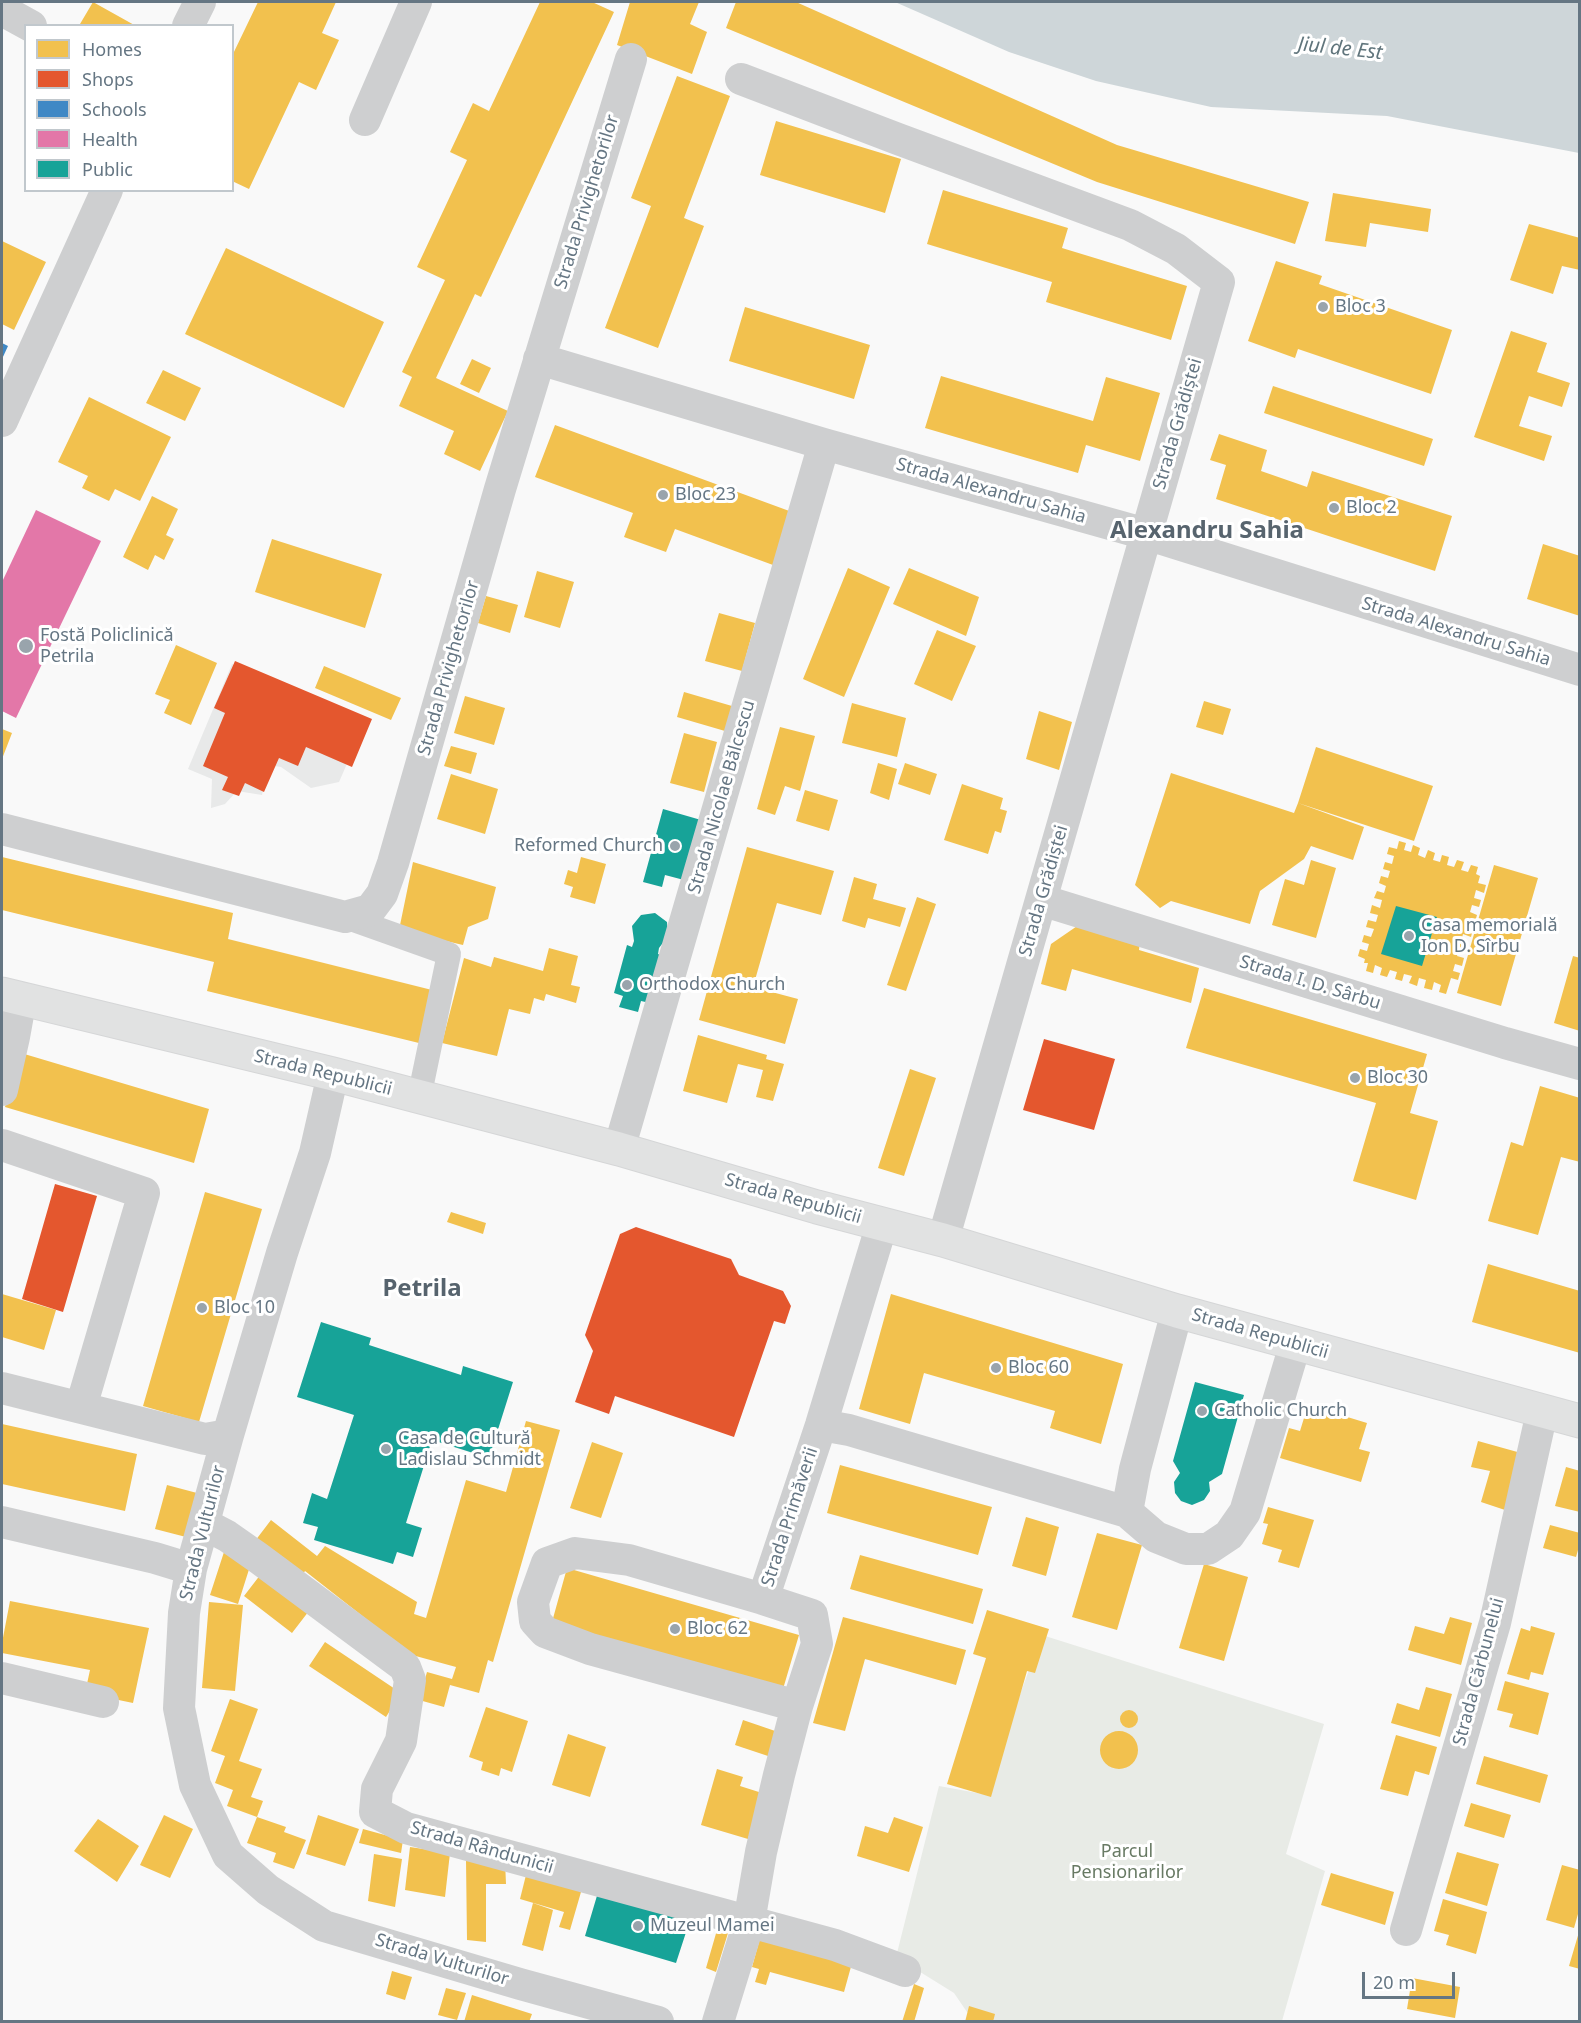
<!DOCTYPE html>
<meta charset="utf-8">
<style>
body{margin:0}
#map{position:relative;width:1581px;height:2023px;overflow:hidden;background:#f9f9f9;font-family:"Noto Sans",sans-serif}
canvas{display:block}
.frame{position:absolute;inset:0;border:3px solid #657683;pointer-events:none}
.legend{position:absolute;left:24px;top:24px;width:210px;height:168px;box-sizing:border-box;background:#fff;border:2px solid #c1c8cd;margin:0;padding:8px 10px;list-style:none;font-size:18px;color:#657683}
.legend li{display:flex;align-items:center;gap:12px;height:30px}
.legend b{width:30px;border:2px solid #c1c8cd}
.scale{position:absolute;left:1362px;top:1972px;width:93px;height:27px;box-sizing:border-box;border:3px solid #657683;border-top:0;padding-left:8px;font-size:18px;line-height:21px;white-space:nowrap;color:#657683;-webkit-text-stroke:4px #fff;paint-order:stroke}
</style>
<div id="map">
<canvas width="1581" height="2023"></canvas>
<div class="frame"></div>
<ul class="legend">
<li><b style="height:16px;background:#f2c14e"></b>Homes</li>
<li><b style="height:16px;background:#e4572e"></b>Shops</li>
<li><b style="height:16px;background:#3f88c5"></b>Schools</li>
<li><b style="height:16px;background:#e377a8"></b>Health</li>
<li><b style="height:16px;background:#17a398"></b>Public</li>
</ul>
<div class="scale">20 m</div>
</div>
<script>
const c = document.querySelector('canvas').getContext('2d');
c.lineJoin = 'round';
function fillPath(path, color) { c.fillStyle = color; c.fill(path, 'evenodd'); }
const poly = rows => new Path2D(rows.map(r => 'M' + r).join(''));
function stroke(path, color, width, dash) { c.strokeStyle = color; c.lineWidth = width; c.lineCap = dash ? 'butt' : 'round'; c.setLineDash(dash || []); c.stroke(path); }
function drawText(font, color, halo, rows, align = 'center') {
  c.font = font + ' "Noto Sans",sans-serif'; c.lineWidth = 6; c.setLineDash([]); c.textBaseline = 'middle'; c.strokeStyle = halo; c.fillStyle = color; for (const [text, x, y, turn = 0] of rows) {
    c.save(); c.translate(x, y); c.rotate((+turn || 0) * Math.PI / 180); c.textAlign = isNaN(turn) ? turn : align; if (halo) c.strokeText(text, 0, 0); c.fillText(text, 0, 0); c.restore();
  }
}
fillPath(poly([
 [232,664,366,720,339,782,311,788,281,767,268,765,262,795,237,791,225,804,211,808,212,779,188,769]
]), '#e8e9e9');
fillPath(poly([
 [1042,1635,1324,1724,1286,1854,1325,1871,1282,2021,995,2021,992,2017,967,2012,954,1993,896,1957,939,1786,983,1794]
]), '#e8ebe6');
fillPath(poly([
 [895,2,1579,2,1579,153,1387,116,1211,107,1096,81,1009,52]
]), '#ced6d9');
fillPath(poly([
 [93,2,136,26,82,26,80,24],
 [258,2,336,2,322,33,339,40,316,90,299,82,249,189,232,181,232,56],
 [540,2,592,2,614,12,481,297,475,294,436,378,508,411,480,471,444,454,454,431,399,406,412,377,402,372,445,280,417,267,467,160,450,152,473,103,489,111],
 [630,2,699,2,690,24,707,32,692,74,617,45],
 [736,2,796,2,1117,145,1309,202,1295,244,1097,182,726,28],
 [677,76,730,96,684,218,704,226,658,348,605,328,651,206,631,198],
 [776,121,901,159,885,213,760,175],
 [943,190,1068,228,1062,248,1187,286,1171,340,1046,302,1052,282,927,244],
 [1333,193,1431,209,1428,232,1370,223,1366,247,1325,241],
 [1529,224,1580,238,1580,270,1562,266,1553,294,1510,280],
 [2,241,46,262,14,330,2,324],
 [226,248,384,322,344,408,185,334],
 [1276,261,1322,276,1319,284,1452,330,1431,394,1298,349,1295,358,1248,341],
 [745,307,870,345,854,399,729,361],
 [1511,331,1547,343,1537,372,1570,383,1562,407,1529,396,1519,426,1552,436,1544,461,1474,437],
 [472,359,491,368,479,393,460,384],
 [163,370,201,388,185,421,146,403],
 [941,376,1093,421,1106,377,1160,393,1140,461,1086,445,1078,473,925,428],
 [1273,386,1433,439,1424,466,1264,413],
 [89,397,171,437,140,501,115,489,109,501,82,488,88,476,58,462],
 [555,425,792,512,773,565,675,529,666,552,624,537,633,513,535,477],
 [1219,434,1267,450,1261,471,1307,487,1312,471,1452,516,1435,571,1216,499,1226,465,1210,460],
 [152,496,178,509,166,535,174,539,164,560,155,555,148,570,123,557],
 [272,539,382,574,365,628,255,592],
 [1543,544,1580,556,1580,616,1527,599],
 [848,568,890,587,844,697,803,679],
 [909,568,979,597,966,636,893,604],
 [537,571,574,582,560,628,524,617],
 [486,596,518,605,510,633,478,623],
 [719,613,755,623,742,671,705,661],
 [937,630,976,646,952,701,914,684],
 [176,645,217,663,191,725,164,713,170,700,155,694],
 [324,666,401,698,391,720,315,688],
 [684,692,732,706,725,731,677,717],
 [465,696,505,708,494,745,454,733],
 [1204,701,1231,709,1223,735,1196,727],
 [852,703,906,718,897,757,842,743],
 [1039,711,1072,722,1059,770,1026,759],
 [780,727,815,736,800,791,785,786,775,815,757,809],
 [2,729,12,733,2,759],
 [684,733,717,742,704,792,670,783],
 [451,746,477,753,471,774,444,766],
 [1316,747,1433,786,1414,841,1298,803],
 [878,763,897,769,889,800,870,793],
 [905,763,937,774,930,795,898,784],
 [1171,773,1294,813,1298,803,1364,827,1353,860,1311,846,1304,859,1260,891,1250,924,1171,901,1160,908,1135,885],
 [451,774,498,789,485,834,437,819],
 [962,784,1003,798,1000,809,1007,811,1001,833,995,831,988,854,944,840],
 [805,790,838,800,829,831,796,821],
 [1399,841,1406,843,1404,850,1411,852,1413,845,1420,848,1418,855,1425,858,1428,850,1435,853,1433,860,1440,862,1442,855,1449,857,1447,865,1454,867,1457,860,1464,862,1461,870,1468,872,1471,865,1478,867,1476,874,1480,876,1478,883,1486,885,1484,893,1476,890,1474,898,1481,900,1479,907,1472,905,1470,912,1477,915,1475,922,1467,920,1465,927,1473,929,1471,937,1463,934,1461,942,1468,944,1466,951,1459,949,1457,956,1464,958,1462,966,1455,964,1453,971,1460,973,1458,980,1451,978,1446,994,1439,992,1441,985,1434,982,1432,990,1424,988,1426,980,1419,978,1417,986,1409,983,1412,976,1404,974,1402,981,1395,979,1397,972,1390,970,1387,977,1380,975,1382,968,1375,965,1373,973,1366,971,1368,963,1364,963,1365,959,1358,956,1360,949,1367,951,1369,944,1362,942,1364,935,1371,937,1374,929,1366,927,1368,920,1376,922,1378,915,1370,913,1372,905,1380,908,1382,900,1374,898,1377,891,1384,893,1386,886,1379,883,1381,876,1388,878,1390,871,1383,869,1385,862,1392,864,1394,856,1387,854,1389,847,1397,849],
 [747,847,834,871,821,915,777,903,753,987,798,999,785,1044,699,1020],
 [2,857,233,913,228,939,436,991,423,1044,207,991,214,962,2,910],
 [581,857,606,864,595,904,570,897,573,887,564,884,568,870,577,873],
 [1311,860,1336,868,1316,938,1272,925,1285,879,1304,885],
 [413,862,496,887,488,919,468,927,463,945,399,930],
 [1494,865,1538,878,1501,1006,1457,993],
 [854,877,877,884,873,899,906,908,900,927,868,918,865,928,842,921],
 [917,897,936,904,906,991,887,985],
 [1083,922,1140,939,1139,950,1199,968,1191,1003,1072,969,1066,991,1041,984,1051,944],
 [549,948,578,956,571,985,580,987,576,1003,546,994,544,1001,534,998,530,1014,509,1009,497,1056,442,1043,464,958,491,967,494,957,543,971],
 [1573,956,1580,958,1580,1031,1554,1023],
 [1204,988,1427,1054,1410,1113,1438,1121,1416,1200,1353,1181,1376,1103,1186,1048],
 [698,1035,767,1055,766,1059,784,1064,773,1101,756,1097,763,1070,738,1064,727,1103,683,1091],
 [21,1053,209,1109,194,1163,5,1107],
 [910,1069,936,1078,904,1176,878,1168],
 [1540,1086,1580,1098,1580,1162,1561,1157,1538,1235,1488,1221,1511,1142,1523,1146],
 [205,1192,262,1209,199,1422,143,1406],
 [451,1212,486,1223,483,1234,447,1222],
 [1488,1264,1580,1291,1580,1353,1472,1322],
 [2,1294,56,1310,44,1350,2,1337],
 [891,1294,1123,1364,1101,1444,1050,1428,1055,1411,924,1373,910,1424,859,1409],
 [1308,1405,1367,1423,1359,1449,1370,1452,1361,1482,1280,1458,1289,1428,1300,1431],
 [526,1421,560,1430,493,1662,488,1660,479,1693,450,1685,444,1707,419,1700,427,1672,452,1679,456,1667,412,1655,305,1571,301,1577,255,1541,271,1520,317,1556,325,1546,417,1602,414,1614,426,1618,466,1480,506,1492],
 [2,1424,137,1454,125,1511,2,1484],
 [1478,1441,1521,1453,1505,1510,1481,1502,1490,1471,1471,1467],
 [592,1442,623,1453,601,1518,570,1508],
 [840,1465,992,1507,978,1555,827,1513],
 [1566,1467,1580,1471,1580,1512,1555,1506],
 [167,1485,197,1493,186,1537,155,1529],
 [1268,1507,1314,1520,1299,1568,1278,1562,1282,1550,1262,1544,1268,1524,1263,1523],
 [1026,1517,1059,1527,1046,1576,1012,1566],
 [1550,1525,1580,1533,1580,1543,1576,1557,1543,1548],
 [1097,1533,1142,1545,1117,1630,1072,1617],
 [224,1552,252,1560,238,1604,210,1595],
 [860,1555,983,1589,973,1624,850,1589],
 [1204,1564,1248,1577,1224,1661,1179,1648],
 [567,1568,799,1635,783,1689,552,1622],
 [264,1570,312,1607,292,1633,244,1596],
 [10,1601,149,1628,133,1703,85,1693,90,1670,2,1653,2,1643],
 [209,1602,243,1605,235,1691,202,1688],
 [987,1610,1049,1629,1035,1673,1027,1671,991,1797,947,1784,986,1658,973,1654],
 [843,1617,966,1650,956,1685,865,1659,845,1731,813,1723],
 [1450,1617,1472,1623,1461,1665,1408,1650,1415,1626,1444,1634],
 [1531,1626,1555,1633,1543,1675,1531,1672,1529,1680,1507,1674,1521,1628,1530,1631],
 [325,1642,401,1693,386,1717,309,1666],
 [1505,1681,1549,1693,1538,1735,1509,1727,1513,1714,1497,1710],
 [1426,1687,1452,1694,1440,1737,1391,1723,1397,1703,1419,1710],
 [230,1699,258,1709,239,1761,262,1769,251,1797,263,1801,257,1817,227,1806,233,1790,215,1783,225,1756,211,1751],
 [486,1707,528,1721,512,1772,501,1768,499,1776,481,1770,483,1762,469,1757],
 '1120 1719a9 9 0 1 1 18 0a9 9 0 1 1-18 0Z',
 [743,1720,781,1733,774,1758,735,1745],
 '1100 1750a19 19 0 1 1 38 0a19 19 0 1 1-38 0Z',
 [568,1734,606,1747,590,1797,552,1785],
 [1396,1735,1437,1747,1429,1775,1415,1771,1408,1796,1380,1789],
 [1484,1756,1548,1775,1540,1803,1476,1784],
 [717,1769,743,1777,740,1786,762,1793,748,1839,701,1825],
 [1471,1803,1511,1815,1504,1838,1464,1826],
 [164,1815,193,1829,170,1878,140,1865],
 [318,1815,359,1829,345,1866,306,1854],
 [257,1817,286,1827,284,1832,306,1840,294,1869,273,1862,276,1853,247,1843],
 [894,1817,923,1827,909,1872,857,1856,865,1826,888,1833],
 [98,1819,139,1846,117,1882,74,1851],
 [363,1829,403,1840,401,1853,359,1843],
 [410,1847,450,1853,445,1897,405,1890],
 [1457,1852,1499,1864,1487,1906,1445,1893],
 [374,1854,402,1859,395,1907,368,1901],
 [466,1860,505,1861,506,1884,486,1884,486,1942,467,1940],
 [1562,1865,1580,1870,1580,1907,1574,1928,1546,1920],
 [528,1867,581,1892,570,1930,559,1927,564,1912,520,1899],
 [1331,1873,1394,1892,1385,1925,1321,1905],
 [1443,1899,1487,1912,1476,1954,1446,1945,1449,1935,1434,1931],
 [533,1903,553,1910,543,1951,522,1945],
 [765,1920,857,1945,844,1992,770,1972,766,1985,755,1982,759,1969,752,1967],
 [717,1930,728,1933,716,1972,706,1968],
 [1579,1932,1580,1932,1580,1969,1569,1966],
 [392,1971,412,1977,405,2000,386,1994],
 [1412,1978,1460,1987,1455,2018,1407,2009],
 [914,1984,924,1988,914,2022,902,2022],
 [446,1988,466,1993,457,2020,438,2015],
 [472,1995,532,2014,529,2022,464,2022],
 [969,2006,995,2014,993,2022,965,2022]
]), '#f2c14e');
fillPath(poly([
 [235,661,372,719,352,767,306,747,298,766,279,758,264,792,245,783,239,796,222,790,228,777,203,766,225,713,214,708],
 [1044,1039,1115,1059,1094,1130,1023,1110],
 [55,1184,97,1196,63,1312,22,1299],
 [636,1227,731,1259,739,1275,783,1291,791,1306,785,1324,774,1321,734,1437,615,1396,609,1414,575,1402,593,1351,585,1335,620,1234]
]), '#e4572e');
fillPath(poly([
 [2,343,8,346,2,359]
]), '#3f88c5');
fillPath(poly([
 [36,510,101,541,16,718,2,711,2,582]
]), '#e377a8');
fillPath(poly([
 [663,809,701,820,684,880,665,875,662,887,643,882],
 [1396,906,1437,917,1422,966,1381,954],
 [655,913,667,922,668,936,659,948,658,954,663,956,650,1003,641,1001,638,1012,619,1007,623,996,614,993,627,945,632,947,634,941,632,926,641,915],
 [321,1322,371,1338,369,1345,461,1375,463,1366,513,1382,489,1458,432,1440,406,1523,422,1528,413,1557,397,1552,393,1564,314,1540,318,1527,303,1523,312,1493,327,1499,354,1415,297,1397],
 [1195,1382,1244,1395,1222,1474,1209,1482,1210,1491,1204,1500,1192,1505,1181,1501,1175,1493,1174,1482,1180,1473,1173,1461],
 [599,1889,691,1917,676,1963,585,1936]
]), '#17a398');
const secondary = poly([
 [2,994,333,1074,619,1149,817,1207,943,1240,1177,1311,1580,1421]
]);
stroke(secondary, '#d5d6d7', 35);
stroke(poly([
 [345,917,449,954,419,1098]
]), '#cecfd0', 24);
stroke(poly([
 [2,10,31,26],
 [188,26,200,2],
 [741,79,898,139,1130,225,1176,249,1219,282,943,1240],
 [365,120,416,2],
 [539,359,824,444,1146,534,1580,670],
 [2,421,107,190],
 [2,829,345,917,370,910,382,894,393,863,500,489,631,59],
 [1041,900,1505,1043,1580,1064],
 [333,1074,315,1153,282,1253,228,1435,191,1569,184,1613,179,1708,195,1785,228,1855,268,1890,324,1926,520,1984,658,2022],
 [2,1090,14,1037,21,998],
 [2,1145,144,1193,81,1407],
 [619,1149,824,444],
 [1177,1311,1135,1469,1127,1512,1156,1537,1186,1549,1208,1549,1229,1535,1245,1512,1295,1345],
 [2,1388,205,1439,228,1435],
 [821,1425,849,1430,1127,1512],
 [2,1522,155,1558,191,1569],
 [204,1524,227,1536,257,1557,405,1667,410,1680,401,1741,377,1789,375,1812,406,1828,835,1945,905,1971],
 [763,1599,629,1560,575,1553,547,1563,533,1602,535,1621,545,1632,590,1649,797,1706],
 [2,1678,103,1702],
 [1406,1930,1495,1623,1542,1412],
 [718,2022,749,1922,761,1852,779,1775,797,1706,817,1644,812,1615,763,1599,821,1425,882,1224]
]), '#cecfd0', 32);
stroke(secondary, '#e1e2e2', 33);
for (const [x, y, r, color] of [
 [1323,307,6,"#99a4ac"],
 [663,495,6,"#99a4ac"],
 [1334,508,6,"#99a4ac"],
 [26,646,8,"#99a4ac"],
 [675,846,6,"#99a4ac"],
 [1409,936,6,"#99a4ac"],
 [627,985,6,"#99a4ac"],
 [1355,1078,6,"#99a4ac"],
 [202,1308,6,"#99a4ac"],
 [996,1368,6,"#99a4ac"],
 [1202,1411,6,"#99a4ac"],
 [386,1449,6,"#99a4ac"],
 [675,1629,6,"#99a4ac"],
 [638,1926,6,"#99a4ac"]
]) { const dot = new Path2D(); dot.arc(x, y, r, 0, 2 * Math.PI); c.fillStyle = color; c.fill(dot); stroke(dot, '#fff', 2); }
drawText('18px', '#657683', '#fff', [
 ["Strada Privighetorilor",587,202,-73],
 ["Strada Grădiștei",1178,424,-74],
 ["Strada Alexandru Sahia",991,491,16],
 ["Strada Alexandru Sahia",1456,632,17],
 ["Strada Privighetorilor",449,668,-74],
 ["Strada Nicolae Bălcescu",722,797,-74],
 ["Strada Grădiștei",1044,891,-74],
 ["Strada I. D. Sârbu",1310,983,17],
 ["Strada Republicii",323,1073,14],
 ["Strada Republicii",793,1199,16],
 ["Strada Republicii",1260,1334,16],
 ["Strada Primăverii",790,1517,-72],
 ["Strada Vulturilor",203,1533,-76],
 ["Strada Cărbunelui",1479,1672,-75],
 ["Strada Rândunicii",482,1848,16],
 ["Strada Vulturilor",442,1960,17]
]);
drawText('18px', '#657683', '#fff', [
 ["Bloc 3",1335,307],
 ["Bloc 23",675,495],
 ["Bloc 2",1346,508],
 ["Fostă Policlinică",40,636],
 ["Petrila",40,657],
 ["Reformed Church",663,846,"right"],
 ["Casa memorială",1421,926],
 ["Ion D. Sîrbu",1421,947],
 ["Orthodox Church",639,985],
 ["Bloc 30",1367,1078],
 ["Bloc 10",214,1308],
 ["Bloc 60",1008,1368],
 ["Catholic Church",1214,1411],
 ["Casa de Cultură",398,1439],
 ["Ladislau Schmidt",398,1460],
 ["Bloc 62",687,1629],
 ["Muzeul Mamei",650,1926]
], 'left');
drawText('18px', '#687a64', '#fff', [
 ["Parcul",1127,1852],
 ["Pensionarilor",1127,1873]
]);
drawText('italic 20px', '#60757c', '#fff', [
 ["Jiul de Est",1340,49,6]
]);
drawText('bold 24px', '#57646e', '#fff', [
 ["Alexandru Sahia",1207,531],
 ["Petrila",422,1289]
]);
</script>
